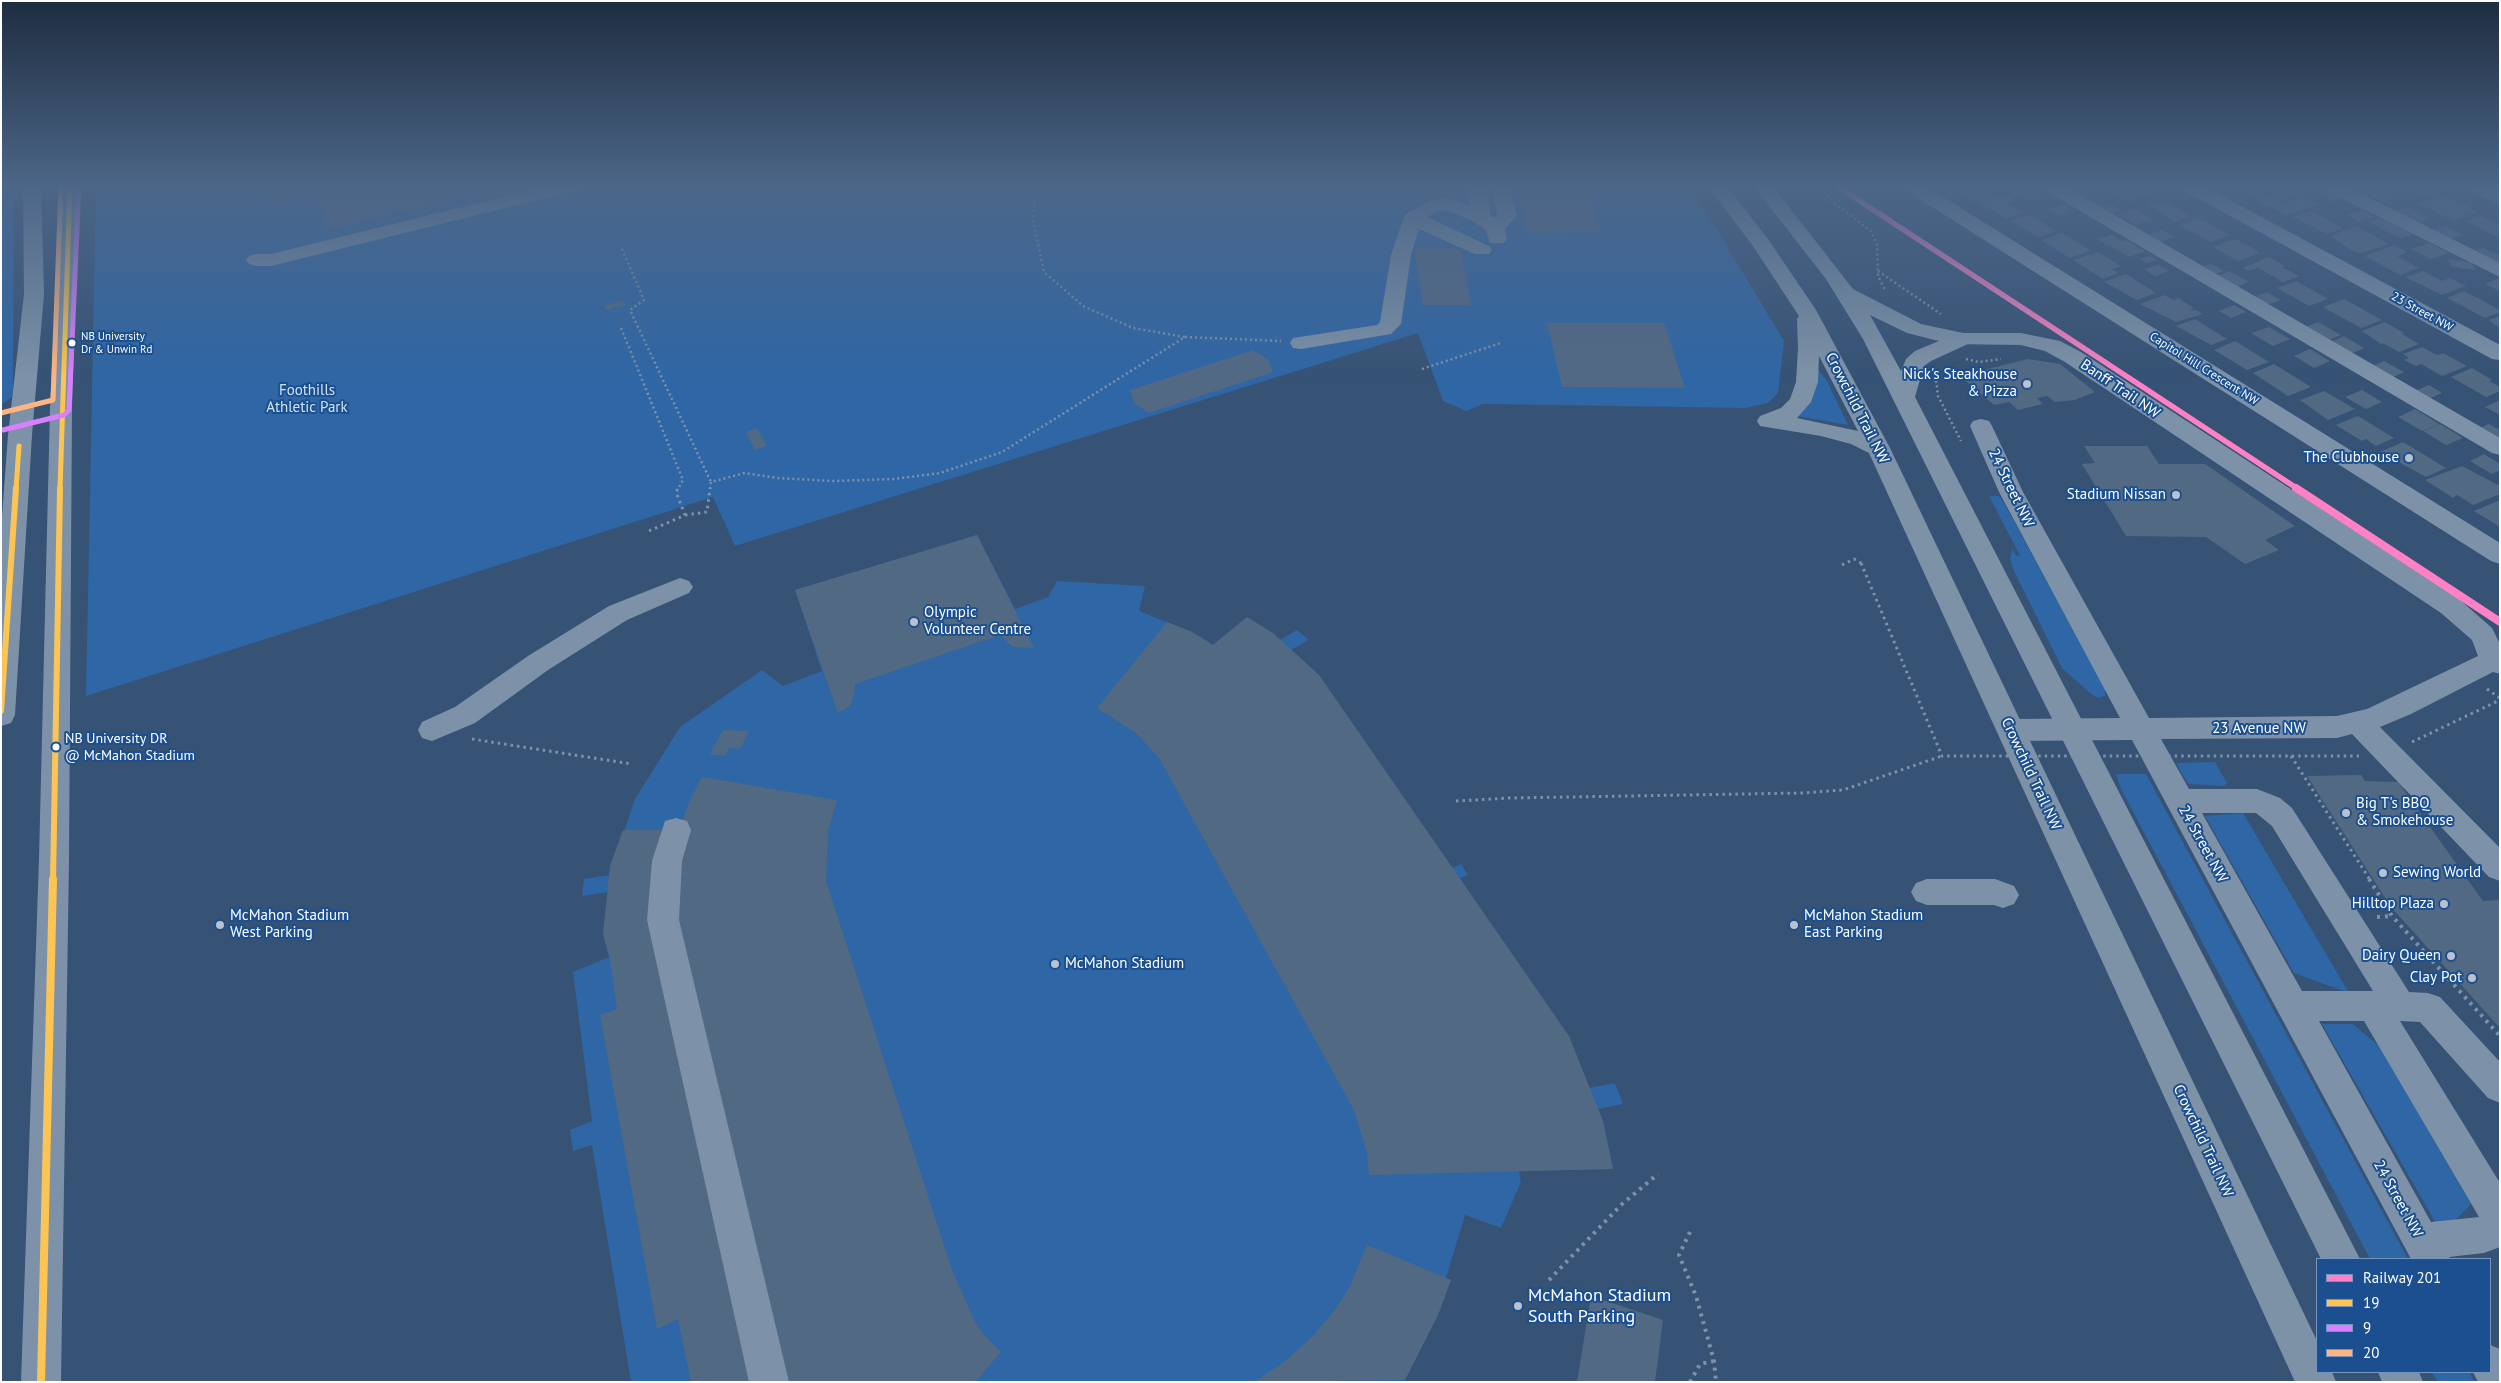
<!DOCTYPE html>
<style>
body{margin:0}
#map{position:relative;width:2501px;height:1383px;overflow:hidden;background:#365274;font-family:"PT Sans",sans-serif}
canvas{display:block}
.frame{position:absolute;inset:0;border:2px solid #fff;pointer-events:none}
.legend{position:absolute;left:2316px;top:1258px;width:175px;height:115px;box-sizing:border-box;background:#1b4f8f;border:1px solid #7695bc;margin:0;padding:6px 9px;list-style:none;font-size:15px;color:#fff}
.legend li{display:flex;align-items:center;gap:10px;height:25px}
.legend b{width:25px;border:1px solid #7695bc}
</style>
<div id="map">
<canvas width="2501" height="1383"></canvas>
<div class="frame"></div>
<ul class="legend">
<li><b style="height:6px;background:#ff80c5"></b>Railway 201</li>
<li><b style="height:6px;background:#fcc553"></b>19</li>
<li><b style="height:6px;background:#d880ff"></b>9</li>
<li><b style="height:6px;background:#ffb580"></b>20</li>
</ul>
</div>
<script>
const c = document.querySelector('canvas').getContext('2d');
c.lineJoin = 'round';
function fillPath(path, color) { c.fillStyle = color; c.fill(path, 'evenodd'); }
const poly = rows => new Path2D(rows.map(r => 'M' + r).join(''));
function stroke(path, color, width, dash) { c.strokeStyle = color; c.lineWidth = width; c.lineCap = dash ? 'butt' : 'round'; c.setLineDash(dash || []); c.stroke(path); }
function drawText(font, color, halo, rows, align = 'center') {
  c.font = font + ' "PT Sans",sans-serif'; c.lineWidth = 4; c.setLineDash([]); c.textBaseline = 'middle'; c.strokeStyle = halo; c.fillStyle = color; for (const [text, x, y, turn = 0] of rows) {
    c.save(); c.translate(x, y); c.rotate((+turn || 0) * Math.PI / 180); c.textAlign = isNaN(turn) ? turn : align; if (halo) c.strokeText(text, 0, 0); c.fillText(text, 0, 0); c.restore();
  }
}
fillPath(poly([
 [1,184,14,184,13,390,12,397,1,405],
 [96,184,1684,184,1704,208,1784,341,1778,393,1768,403,1745,408,1483,404,1466,411,1443,401,1418,333,735,546,713,497,86,696],
 [1816,367,1827,381,1848,425,1797,416],
 [1989,496,1999,496,2004,503,2100,680,2105,690,2105,696,2098,698,2090,693,2062,668,2013,569,2010,559,2012,549,2017,556,2020,556],
 [977,535,1015,609,1048,597,1057,581,1145,586,1139,611,1192,632,1213,645,1247,617,1280,640,1297,630,1309,640,1291,650,1319,675,1452,868,1461,864,1468,875,1460,878,1589,1088,1615,1083,1623,1104,1598,1109,1603,1121,1613,1169,1519,1171,1521,1182,1501,1228,1465,1215,1446,1278,1451,1280,1438,1315,1404,1382,631,1382,592,1145,573,1151,570,1130,592,1121,573,972,609,957,603,934,608,892,582,896,584,879,609,875,635,799,680,727,762,670,783,686,822,671,795,590],
 [2215,762,2227,783,2225,786,2188,784,2176,763],
 [2116,774,2146,774,2408,1259,2370,1259,2121,789],
 [2243,813,2349,993,2294,973,2205,816],
 [2322,1024,2353,1024,2379,1046,2471,1204,2442,1234],
 [2432,1372,2469,1372,2474,1382,2438,1382]
]), '#2f66a5');
fillPath(poly([
 [249,184,497,184,498,189,328,229,320,206,303,197,280,205],
 [1515,184,1585,184,1601,232,1528,233],
 [1954,184,1977,184,1994,195,1974,201,1949,186],
 [2123,184,2138,186,2153,194,2130,201,2105,190],
 [2228,184,2267,184,2264,185,2273,190,2252,197],
 [2296,184,2317,184,2323,187,2311,191],
 [2394,184,2424,184,2437,193,2423,198],
 [2377,186,2386,190,2383,191,2392,196,2379,200,2362,192],
 [2025,187,2039,195,2025,200,2011,191],
 [2285,189,2299,195,2268,207,2257,201,2259,200,2257,199],
 [2328,190,2343,197,2331,201,2316,194],
 [2004,194,2015,200,2008,203,2024,212,2006,219,1978,202],
 [2442,195,2470,207,2477,212,2454,221,2419,204],
 [2303,197,2318,205,2286,215,2271,207],
 [2163,201,2171,204,2191,217,2176,222,2147,205],
 [2062,204,2072,210,2058,215,2047,209],
 [2112,205,2122,210,2109,215,2099,209],
 [2408,207,2430,218,2415,223,2393,212],
 [2134,209,2152,219,2136,225,2118,214],
 [2362,210,2375,217,2360,222,2347,215],
 [2311,211,2343,228,2327,234,2292,217],
 [2030,215,2056,231,2039,237,2010,221],
 [2481,216,2500,224,2500,236,2497,237,2466,221],
 [2198,218,2220,229,2229,235,2210,242,2179,225],
 [2382,218,2413,234,2401,239,2369,222],
 [2356,226,2374,236,2389,244,2362,253,2352,251,2330,236],
 [2446,226,2463,235,2450,239,2434,231],
 [2162,230,2175,237,2159,243,2146,235],
 [2062,233,2091,251,2070,258,2041,240],
 [2112,235,2122,241,2108,246,2097,239],
 [2236,239,2253,248,2259,253,2238,261,2213,247],
 [2126,240,2145,251,2129,257,2110,246],
 [2430,243,2449,253,2431,259,2411,249],
 [2394,245,2408,252,2397,256,2419,268,2400,275,2365,256],
 [1414,248,1460,248,1471,305,1423,305],
 [2483,248,2500,256,2500,267,2471,252],
 [2098,252,2121,266,2112,269,2118,273,2103,279,2073,260],
 [2150,256,2157,260,2147,263,2140,259],
 [2269,257,2285,266,2282,267,2299,276,2283,282,2258,268,2249,271,2243,268],
 [2448,259,2471,262,2476,270,2452,267],
 [2212,264,2224,271,2212,275,2200,267],
 [2158,265,2169,271,2155,276,2144,269],
 [2230,271,2249,282,2234,288,2215,277],
 [2423,271,2442,281,2450,278,2466,286,2442,295,2405,277],
 [2126,274,2156,293,2137,300,2104,282],
 [2500,278,2500,291,2485,284],
 [2296,281,2328,299,2309,306,2277,288],
 [2464,291,2500,310,2500,312,2485,318,2447,298],
 [2267,292,2280,300,2265,306,2251,298],
 [2165,295,2173,300,2178,298,2194,308,2189,310,2196,310,2203,314,2176,322,2140,304],
 [2344,299,2382,320,2361,328,2323,307],
 [623,301,625,305,606,310,605,305],
 [2234,305,2246,312,2231,318,2219,311],
 [2500,316,2500,328,2489,320],
 [2195,319,2227,339,2211,345,2176,326],
 [2318,322,2341,335,2326,341,2303,328],
 [2385,322,2404,333,2402,334,2419,344,2399,352,2383,343,2381,344,2362,331],
 [1547,323,1664,323,1685,388,1562,387],
 [2269,327,2290,339,2273,346,2251,333],
 [2344,336,2364,348,2348,355,2328,343],
 [2235,341,2269,362,2247,370,2214,350],
 [2422,347,2437,355,2443,353,2467,366,2442,376,2421,364,2416,366,2404,360,2409,358,2403,354],
 [2310,349,2330,361,2314,368,2294,356],
 [1253,350,1268,359,1273,372,1149,413,1134,403,1130,390],
 [2028,359,2060,364,2095,392,2075,400,2055,402,2047,396,2037,398,2043,404,2018,410,2009,402,1994,405,1960,376],
 [2384,361,2404,372,2389,379,2369,367],
 [2274,364,2311,387,2288,396,2253,373],
 [2472,368,2492,380,2489,381,2500,387,2500,391,2486,397,2451,377],
 [2429,385,2442,393,2428,399,2415,391],
 [2362,390,2382,402,2366,409,2345,397],
 [2324,391,2355,409,2328,420,2300,400],
 [2500,400,2500,415,2485,407],
 [2415,409,2439,424,2422,431,2398,417],
 [2358,416,2394,438,2376,446,2366,439,2362,441,2336,425],
 [2440,424,2463,438,2446,445,2423,431],
 [2489,424,2500,430,2500,444,2475,430],
 [757,428,767,446,755,450,746,432],
 [2403,442,2446,468,2426,477,2380,452],
 [2084,446,2147,446,2159,464,2205,464,2295,526,2265,540,2279,550,2245,564,2206,537,2126,536,2082,464,2095,463],
 [2484,454,2500,464,2500,470,2492,474,2470,461],
 [2462,466,2500,486,2500,494,2473,505,2457,495,2453,498,2425,480],
 [2500,500,2500,527,2474,511],
 [977,535,1034,648,1013,647,1000,635,855,684,854,695,850,706,838,713,795,590],
 [1247,617,1273,633,1319,675,1569,1036,1603,1121,1613,1169,1369,1175,1367,1153,1354,1110,1159,758,1136,733,1097,708,1167,622,1192,632,1213,645],
 [723,730,749,731,740,749,729,748,725,756,710,754],
 [2361,775,2365,781,2398,782,2483,901,2500,900,2500,1028,2391,907,2307,776],
 [702,777,837,800,828,831,826,881,952,1270,975,1322,984,1335,1001,1352,975,1382,691,1382,678,1319,657,1329,600,1015,617,1009,610,959,603,934,610,866,623,830,680,830,688,804],
 [1367,1245,1451,1280,1438,1315,1405,1380,1254,1382,1284,1362,1312,1337,1337,1307,1350,1286],
 [1591,1296,1663,1320,1655,1382,1577,1382]
]), '#526984');
stroke(poly([
 [1818,184,1834,203,1871,231,1877,244,1878,276,1885,290],
 [622,249,644,300,630,310,711,482],
 [1878,271,1941,314],
 [621,328,683,480,678,489],
 [1185,337,1281,341],
 [1966,359,1979,362,2001,359],
 [1422,369,1501,343],
 [1939,371,1936,380,1938,396,1961,441],
 [710,489,711,482,745,473,777,478,833,481,894,479,940,473,1002,452,1185,337,1133,328,1083,306,1044,272,1033,221,1036,184]
]), '#7d92a8', 2.5, [2, 3]);
stroke(poly([
 [685,515,707,512,710,488],
 [649,531,685,515,676,492,678,488],
 [1842,565,1854,559,1861,563],
 [2487,689,2500,698],
 [472,739,632,764],
 [2412,742,2500,700],
 [2291,756,2370,880],
 [1456,801,1510,798,1802,793,1843,790,1942,756]
]), '#7d92a8', 3, [2.5, 4]);
stroke(poly([
 [2369,879,2392,916,2500,1036],
 [2377,917,2391,916],
 [1690,1232,1679,1255,1696,1296,1714,1361,1716,1382],
 [1549,1280,1621,1205,1658,1174],
 [1690,1382,1700,1364,1714,1361]
]), '#7d92a8', 4, [3, 5]);
fillPath(poly([
 [23,184,41,184,44,294,32,435,15,715,11,723,1,726,1,530,8,435,24,294,23,184],
 [61,184,79,184,72,407,69,859,61,1382,21,1382,39,859,50,407,61,184],
 [556,184,588,184,586,188,271,266,256,266,249,264,246,260,249,256,256,254,271,254,556,184],
 [1467,184,1485,184,1489,201,1490,215,1494,218,1497,214,1492,190,1488,184,1507,184,1510,189,1517,215,1505,229,1507,239,1504,243,1490,243,1486,230,1473,221,1446,210,1438,211,1427,217,1489,246,1492,250,1489,254,1475,254,1419,229,1411,255,1401,324,1391,334,1301,349,1293,348,1290,343,1293,338,1377,325,1380,322,1391,255,1404,217,1407,213,1433,200,1448,198,1470,206,1467,184],
 [1900,184,1922,184,2500,543,2500,564,2491,561,1902,188,1900,184],
 [2039,184,2061,184,2500,438,2500,455,2492,453,2041,188,2039,184],
 [2177,184,2200,184,2500,345,2500,360,2492,359,2179,188,2177,184],
 [2319,184,2342,184,2500,263,2500,277,2321,188,2319,184],
 [2460,184,2484,184,2500,191,2500,204,2462,188,2460,184],
 [1960,333,2021,333,2060,341,2081,352,2459,599,2492,628,2500,644,2500,674,2493,672,2411,714,2380,727,2500,848,2500,881,2489,877,2352,734,2337,738,2161,739,2189,789,2257,789,2280,798,2292,808,2409,992,2428,993,2440,997,2500,1062,2500,1103,2488,1098,2420,1022,2400,1021,2500,1183,2500,1247,2484,1253,2449,1257,2450,1259,2411,1259,2132,740,2011,741,2001,738,1997,730,2001,722,2011,719,2120,718,1999,492,1970,426,1973,421,1981,419,1989,421,1992,426,2023,492,2149,718,2337,716,2367,709,2478,656,2472,640,2441,613,2065,362,2045,351,2021,345,1952,344,1949,339,1952,334,1960,333],
 [2202,813,2256,813,2272,826,2373,991,2302,991,2202,813],
 [2319,1021,2364,1021,2479,1217,2431,1222,2319,1021],
 [680,578,689,581,693,587,689,593,627,620,548,670,475,723,432,741,422,738,418,730,422,722,455,707,528,656,609,606,680,578],
 [676,818,687,821,691,830,682,861,679,920,789,1382,749,1382,647,920,652,861,665,821,676,818],
 [1927,879,1995,879,2014,886,2019,895,2014,904,2003,908,1994,905,1927,905,1916,901,1911,892,1916,883,1927,879],
 [2490,1345,2500,1349,2500,1382,2478,1382,2473,1372,2490,1372,2490,1345]
]), '#7d92a8');
fillPath(poly([
 [1706,184,1725,184,1768,239,1816,310,1890,448,2317,1341,2317,1372,2332,1372,2336,1382,2295,1382,1869,453,1851,444,1821,436,1760,426,1757,421,1760,416,1781,408,1790,399,1796,382,1798,349,1797,319,1799,316,1753,246,1706,184],
 [1819,356,1858,431,1797,418,1811,402,1818,382,1819,356],
 [1752,184,1771,184,1853,289,1921,324,1968,334,1971,339,1968,344,1931,361,1924,366,1915,397,2360,1259,2321,1259,1863,339,1826,279,1752,184],
 [1870,315,1907,333,1939,341,1915,351,1906,359,1901,371,1870,315],
 [2378,1372,2419,1372,2423,1382,2382,1382,2378,1372]
]), '#7e92a7');
stroke(poly([
 [1861,563,1942,756,2359,756]
]), '#7d92a8', 3, [2.5, 4]);
stroke(poly([
 [16,489,19,446],
 [60,489,70,184]
]), '#fcc553', 5);
stroke(poly([
 [1,711,16,488],
 [53,880,60,488]
]), '#fcc553', 6);
stroke(poly([
 [41,1382,53,879]
]), '#fcc553', 8);
stroke(poly([
 [3,430,64,415,69,410,79,184]
]), '#d880ff', 5);
stroke(poly([
 [1,413,53,400,61,184]
]), '#ffb580', 5);
stroke(poly([
 [1834,184,2298,489]
]), '#ff80c5', 5.5);
stroke(poly([
 [2296,488,2500,622]
]), '#ff80c5', 8);
const sky = c.createLinearGradient(0, 0, 0, 378);
sky.addColorStop(0, '#1e2d40');
sky.addColorStop(0.49, '#4c6688');
sky.addColorStop(1, '#4c668800');
c.fillStyle = sky;
c.fillRect(0, 0, 2501, 378);
for (const [x, y, r, color] of [
 [72,343,4.5,"#fff"],
 [2027,384,5,"#b9c2ce"],
 [2409,458,5,"#b9c2ce"],
 [2176,495,5,"#b9c2ce"],
 [914,622,5,"#b9c2ce"],
 [56,747,4.5,"#fff"],
 [2346,813,5,"#b9c2ce"],
 [2383,873,5,"#b9c2ce"],
 [2444,904,5,"#b9c2ce"],
 [220,925,5,"#b9c2ce"],
 [1794,925,5,"#b9c2ce"],
 [2451,956,5,"#b9c2ce"],
 [1055,964,5,"#b9c2ce"],
 [2472,978,5,"#b9c2ce"],
 [1518,1306,5,"#b9c2ce"]
]) { const dot = new Path2D(); dot.arc(x, y, r, 0, 2 * Math.PI); c.fillStyle = color; c.fill(dot); stroke(dot, '#1b4f8f', 2); }
drawText('11px', '#fff', '#1b4f8f', [
 ["NB University",81,337],
 ["Dr & Unwin Rd",81,350]
], 'left');
drawText('12px', '#fff', '#1b4f8f', [
 ["23 Street NW",2422,312,29],
 ["Capitol Hill Crescent NW",2204,369,32]
]);
drawText('14px', '#fff', '#1b4f8f', [
 ["NB University DR",65,739],
 ["@ McMahon Stadium",65,756]
], 'left');
drawText('15px', '#fff', '#1b4f8f', [
 ["Nick's Steakhouse",2017,375],
 ["& Pizza",2017,392],
 ["The Clubhouse",2399,458],
 ["Stadium Nissan",2166,495],
 ["Olympic",924,613,"left"],
 ["Volunteer Centre",924,630,"left"],
 ["Big T's BBQ",2356,804,"left"],
 ["& Smokehouse",2356,821,"left"],
 ["Sewing World",2393,873,"left"],
 ["Hilltop Plaza",2434,904],
 ["McMahon Stadium",230,916,"left"],
 ["West Parking",230,933,"left"],
 ["McMahon Stadium",1804,916,"left"],
 ["East Parking",1804,933,"left"],
 ["Dairy Queen",2441,956],
 ["McMahon Stadium",1065,964,"left"],
 ["Clay Pot",2462,978]
], 'right');
drawText('15px', '#fff', '#1b4f8f', [
 ["Banff Trail NW",2120,389,34],
 ["Crowchild Trail NW",1857,408,63],
 ["24 Street NW",2011,488,64],
 ["23 Avenue NW",2259,729],
 ["Crowchild Trail NW",2031,774,65],
 ["24 Street NW",2203,844,61],
 ["Crowchild Trail NW",2203,1141,65],
 ["24 Street NW",2398,1199,61]
]);
drawText('15px', '#cfe3fa', '#1b4f8f', [
 ["Foothills",307,391],
 ["Athletic Park",307,408]
]);
drawText('18px', '#fff', '#1b4f8f', [
 ["McMahon Stadium",1528,1296],
 ["South Parking",1528,1317]
], 'left');
</script>
